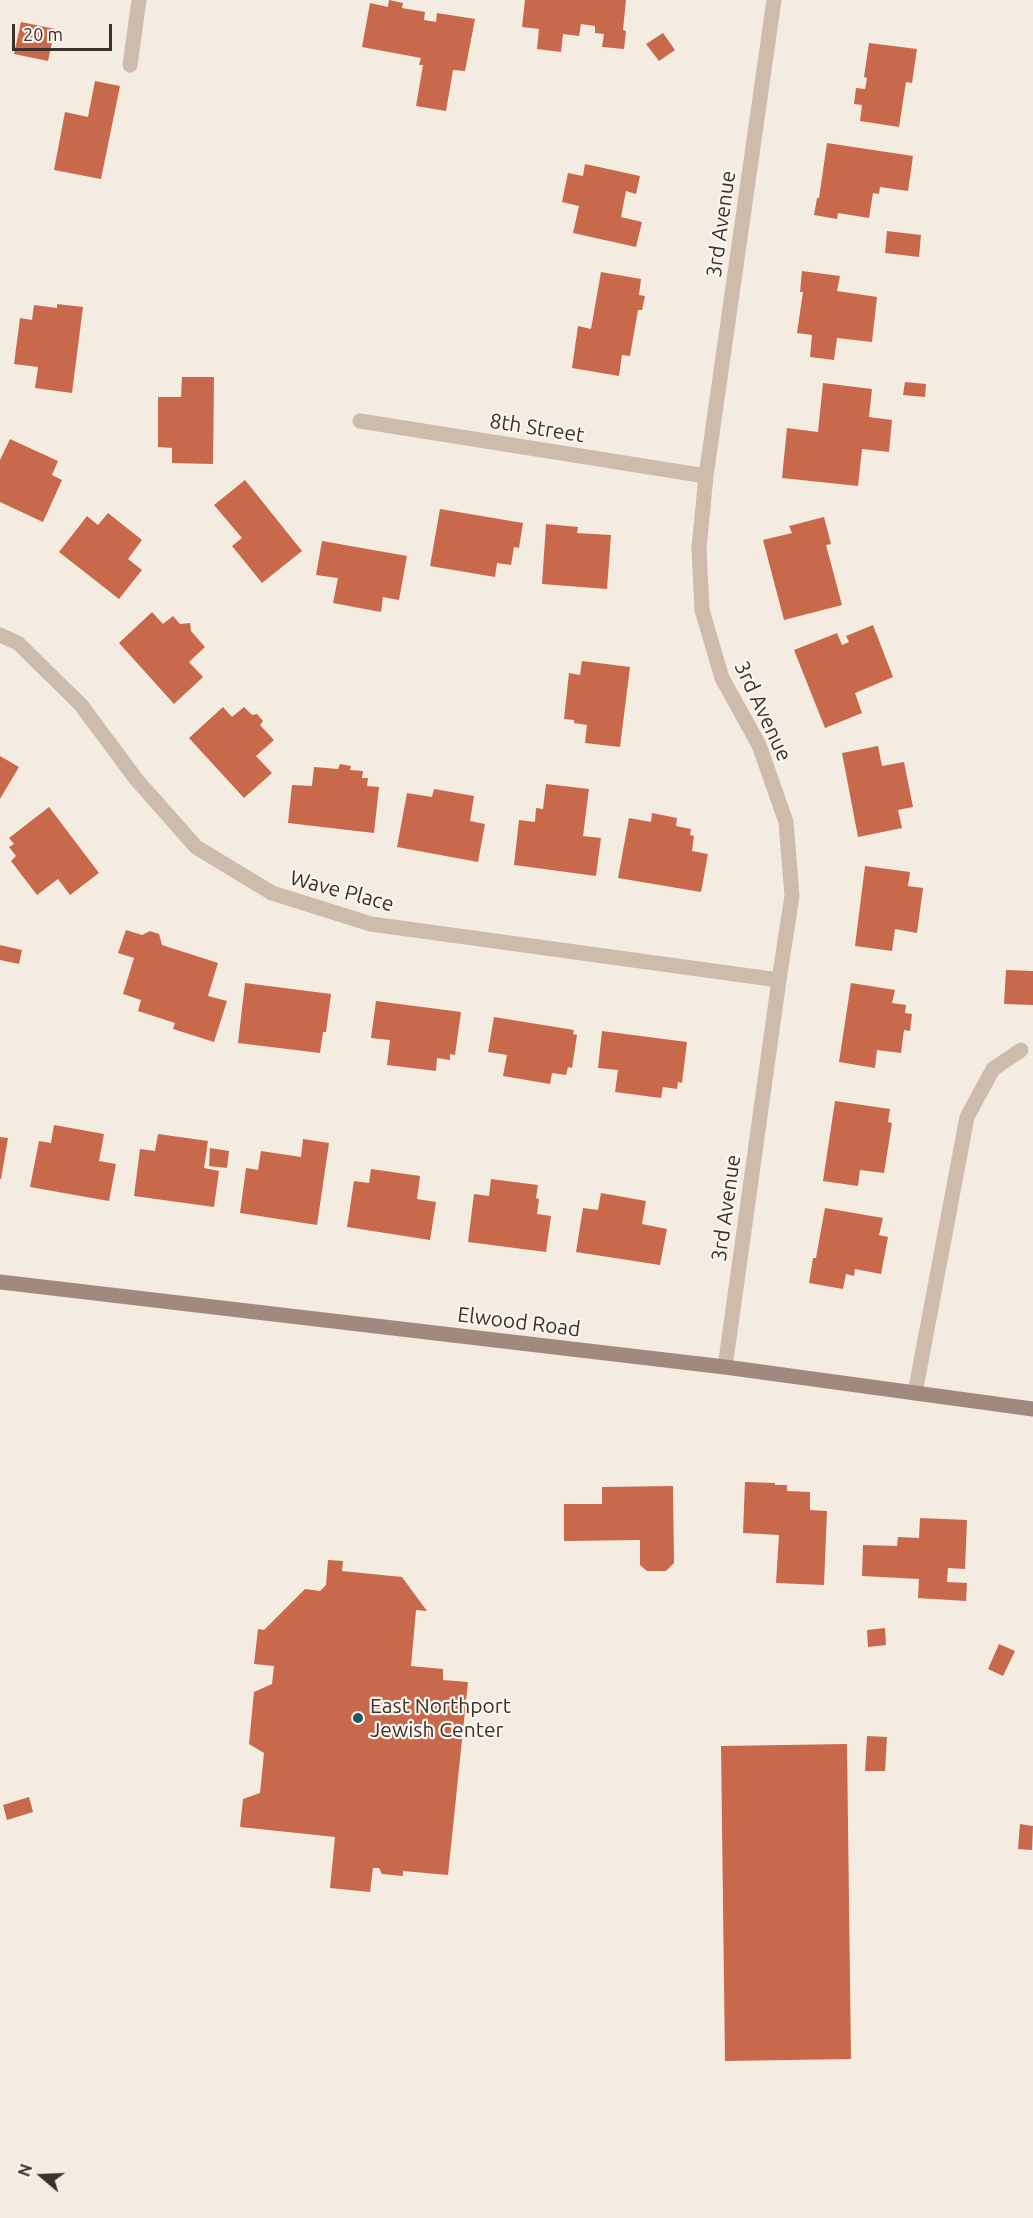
<!DOCTYPE html>
<style>
body{margin:0}
#map{position:relative;width:1033px;height:2218px;overflow:hidden;background:#f4ebe1;font-family:Ubuntu,sans-serif}
canvas{display:block}
.north{position:absolute;left:12px;top:2146px;width:60px;height:60px;-webkit-text-stroke:4px #fbf5ee;paint-order:stroke;rotate:289deg;font-size:16px;font-weight:700;line-height:24px;text-align:center;color:#3b302b}
.north::after{content:'';display:block;margin:auto;width:21px;height:27px;background:#3b302b;clip-path:polygon(50% 0,100% 100%,50% 72%,0 100%)}
.scale{position:absolute;left:12px;top:24px;width:100px;height:27px;box-sizing:border-box;border:3px solid #3b302b;border-top:0;padding-left:8px;font-size:18px;line-height:21px;white-space:nowrap;color:#3b302b;-webkit-text-stroke:4px #fbf5ee;paint-order:stroke}
</style>
<div id="map">
<canvas width="1033" height="2218"></canvas>
<div class="north">N</div>
<div class="scale">20 m</div>
</div>
<script>
const c = document.querySelector('canvas').getContext('2d');
c.lineJoin = 'round';
function fillPath(path, color) { c.fillStyle = color; c.fill(path, 'evenodd'); }
const poly = rows => new Path2D(rows.map(r => 'M' + r).join(''));
function stroke(path, color, width, dash) { c.strokeStyle = color; c.lineWidth = width; c.lineCap = dash ? 'butt' : 'round'; c.setLineDash(dash || []); c.stroke(path); }
function drawText(font, color, halo, rows, align = 'center') {
  c.font = font + ' Ubuntu,sans-serif'; c.lineWidth = 4.5; c.setLineDash([]); c.textBaseline = 'middle'; c.strokeStyle = halo; c.fillStyle = color; for (const [text, x, y, turn = 0] of rows) {
    c.save(); c.translate(x, y); c.rotate((+turn || 0) * Math.PI / 180); c.textAlign = isNaN(turn) ? turn : align; if (halo) c.strokeText(text, 0, 0); c.fillText(text, 0, 0); c.restore();
  }
}
fillPath(poly([
 [389,0,403,3,402,8,425,12,424,20,436,22,437,13,475,19,465,71,453,70,446,111,416,106,423,65,419,65,421,58,362,47,370,3,388,7],
 [525,0,626,0,623,30,626,31,624,49,602,47,604,34,595,33,595,26,581,24,579,36,563,34,561,52,537,49,539,29,522,27],
 [21,22,55,29,48,61,14,54],
 [663,33,675,50,659,61,646,44],
 [869,43,917,49,912,83,906,82,899,127,860,121,862,105,854,104,856,88,865,89,867,78,864,77],
 [95,81,120,86,101,179,54,170,65,112,88,117],
 [827,143,913,156,908,191,880,187,879,194,873,193,869,218,838,213,837,219,814,215,817,198,819,198],
 [585,164,640,176,636,194,626,191,621,217,642,222,636,247,573,233,579,206,562,202,568,173,583,176],
 [887,231,921,235,919,257,885,253],
 [802,271,840,276,837,291,877,297,872,342,837,338,834,360,810,357,812,335,797,333,803,292,800,292],
 [601,272,641,279,639,295,645,296,642,310,638,310,630,356,622,355,619,376,572,368,578,326,591,329],
 [57,304,83,307,72,393,35,388,38,367,14,364,20,318,32,320,34,305,57,308],
 [182,377,214,377,213,464,172,463,172,448,158,447,158,397,181,397],
 [905,382,926,384,925,397,903,395],
 [823,383,872,389,869,417,892,420,889,452,862,449,858,486,782,478,787,428,818,432],
 [10,439,58,461,52,475,62,480,43,522,0,502,0,460],
 [245,480,302,551,262,583,232,546,242,538,214,505],
 [440,509,523,523,519,548,514,547,511,565,497,563,495,577,430,566],
 [108,513,142,540,128,559,142,570,119,599,59,552,87,516,98,525],
 [824,517,831,544,826,545,842,605,784,620,763,540,792,533,789,526],
 [546,524,578,527,577,533,611,535,607,589,542,584],
 [322,541,407,556,399,600,383,597,381,612,333,603,338,578,316,575],
 [152,612,163,624,173,616,180,624,190,623,191,631,205,647,189,662,203,677,174,704,119,643],
 [873,625,893,677,855,693,862,713,825,728,794,650,837,633,842,645,849,642,846,636],
 [582,661,630,667,620,747,585,743,587,725,574,723,574,720,564,719,569,673,580,675],
 [223,707,232,717,244,707,252,715,257,714,263,721,260,725,274,740,256,756,272,773,244,798,189,738],
 [878,746,882,766,904,762,913,807,898,810,902,828,858,837,842,753],
 [0,756,19,767,0,799],
 [340,764,351,766,350,770,363,771,362,778,368,778,367,786,379,787,374,833,288,823,292,785,312,786,314,767,338,769],
 [546,784,589,789,583,836,601,838,596,876,514,865,519,820,535,822,536,808,543,809],
 [434,789,474,796,470,821,485,824,478,862,397,847,407,793,432,797],
 [49,807,99,873,70,895,58,879,37,895,11,861,16,856,9,847,14,844,9,838],
 [652,813,677,818,676,826,691,829,690,835,694,836,692,851,708,854,701,892,618,878,629,818,651,822],
 [865,866,910,872,908,886,923,888,917,933,895,929,892,951,855,946],
 [126,930,142,935,150,931,159,934,162,945,218,963,208,996,227,1001,214,1042,173,1029,175,1023,138,1011,141,1000,123,994,134,958,118,953],
 [0,945,22,950,19,964,0,960],
 [1006,970,1033,971,1033,1005,1004,1004],
 [245,983,331,994,326,1032,323,1032,320,1053,238,1043],
 [851,983,895,990,892,1003,906,1005,905,1013,912,1014,910,1031,904,1030,901,1053,877,1050,875,1068,839,1062],
 [376,1001,461,1012,455,1055,450,1054,450,1060,437,1058,436,1071,387,1065,390,1040,371,1038],
 [494,1017,574,1030,573,1034,577,1035,572,1068,568,1067,566,1075,552,1073,550,1084,503,1076,507,1055,488,1052],
 [602,1031,687,1042,682,1083,678,1082,677,1089,663,1087,661,1098,615,1092,618,1070,598,1068],
 [835,1101,890,1109,888,1122,892,1123,884,1173,860,1170,858,1186,823,1181],
 [54,1125,104,1134,99,1161,116,1164,109,1201,30,1187,39,1141,51,1143],
 [158,1134,208,1141,204,1168,219,1171,214,1207,134,1196,140,1149,155,1151],
 [0,1137,8,1138,1,1179,0,1179],
 [303,1139,329,1143,317,1225,240,1213,246,1168,258,1170,261,1151,301,1157],
 [210,1148,229,1151,227,1168,209,1166],
 [371,1169,420,1176,417,1199,436,1202,430,1240,347,1227,354,1181,369,1183],
 [491,1179,538,1185,536,1198,539,1199,537,1214,551,1216,546,1252,468,1242,474,1194,489,1196],
 [601,1193,646,1201,642,1224,667,1229,660,1265,576,1252,583,1208,598,1210],
 [825,1208,883,1218,879,1235,888,1237,881,1274,855,1269,854,1276,846,1274,843,1289,809,1283,813,1258,816,1258],
 [745,1482,775,1483,775,1485,787,1485,787,1491,810,1492,810,1510,827,1511,824,1585,776,1583,779,1535,743,1533],
 [673,1486,674,1563,666,1571,647,1571,640,1565,640,1540,564,1541,564,1504,602,1504,602,1487],
 [920,1518,967,1520,965,1569,948,1568,947,1582,967,1583,966,1601,918,1598,919,1579,862,1576,863,1545,897,1546,898,1537,919,1538],
 [328,1560,343,1561,342,1571,402,1577,427,1611,416,1610,411,1666,443,1669,443,1680,468,1682,448,1875,403,1871,403,1876,382,1874,379,1868,373,1868,370,1892,330,1888,335,1837,240,1827,243,1799,260,1793,264,1753,249,1744,254,1692,272,1684,274,1666,254,1664,258,1629,264,1630,305,1589,320,1591,326,1585],
 [885,1628,886,1645,868,1647,867,1630],
 [999,1644,1015,1651,1003,1676,988,1669],
 [867,1736,887,1737,885,1771,865,1771],
 [847,1744,851,2059,725,2061,721,1746],
 [29,1797,33,1812,7,1820,3,1805],
 [1020,1824,1033,1826,1032,1850,1018,1849]
]), '#c8694b');
stroke(poly([
 [130,65,139,0],
 [915,1393,967,1117,993,1069,1021,1050]
]), '#cdbbac', 15);
stroke(poly([
 [360,421,706,476],
 [0,635,18,643,81,705,136,779,196,847,272,893,371,924,779,980],
 [725,1367,779,980,792,896,786,822,759,745,722,678,702,610,699,548,706,476,774,0]
]), '#cdbbac', 15);
stroke(poly([
 [0,1282,725,1367,1033,1409]
]), '#a18a7d', 15);
for (const [x, y, r, color] of [
 [358,1718,6,"#1f5a5e"]
]) { const dot = new Path2D(); dot.arc(x, y, r, 0, 2 * Math.PI); c.fillStyle = color; c.fill(dot); stroke(dot, '#fbf5ee', 2); }
drawText('21px', '#3b302b', '#fbf5ee', [
 ["3rd Avenue",721,224,-82],
 ["8th Street",537,428,9],
 ["3rd Avenue",763,711,65],
 ["Wave Place",342,891,15],
 ["3rd Avenue",726,1208,-82],
 ["Elwood Road",519,1322,7]
]);
drawText('21px', '#3b302b', '#fbf5ee', [
 ["East Northport",370,1706],
 ["Jewish Center",370,1730]
], 'left');
</script>
